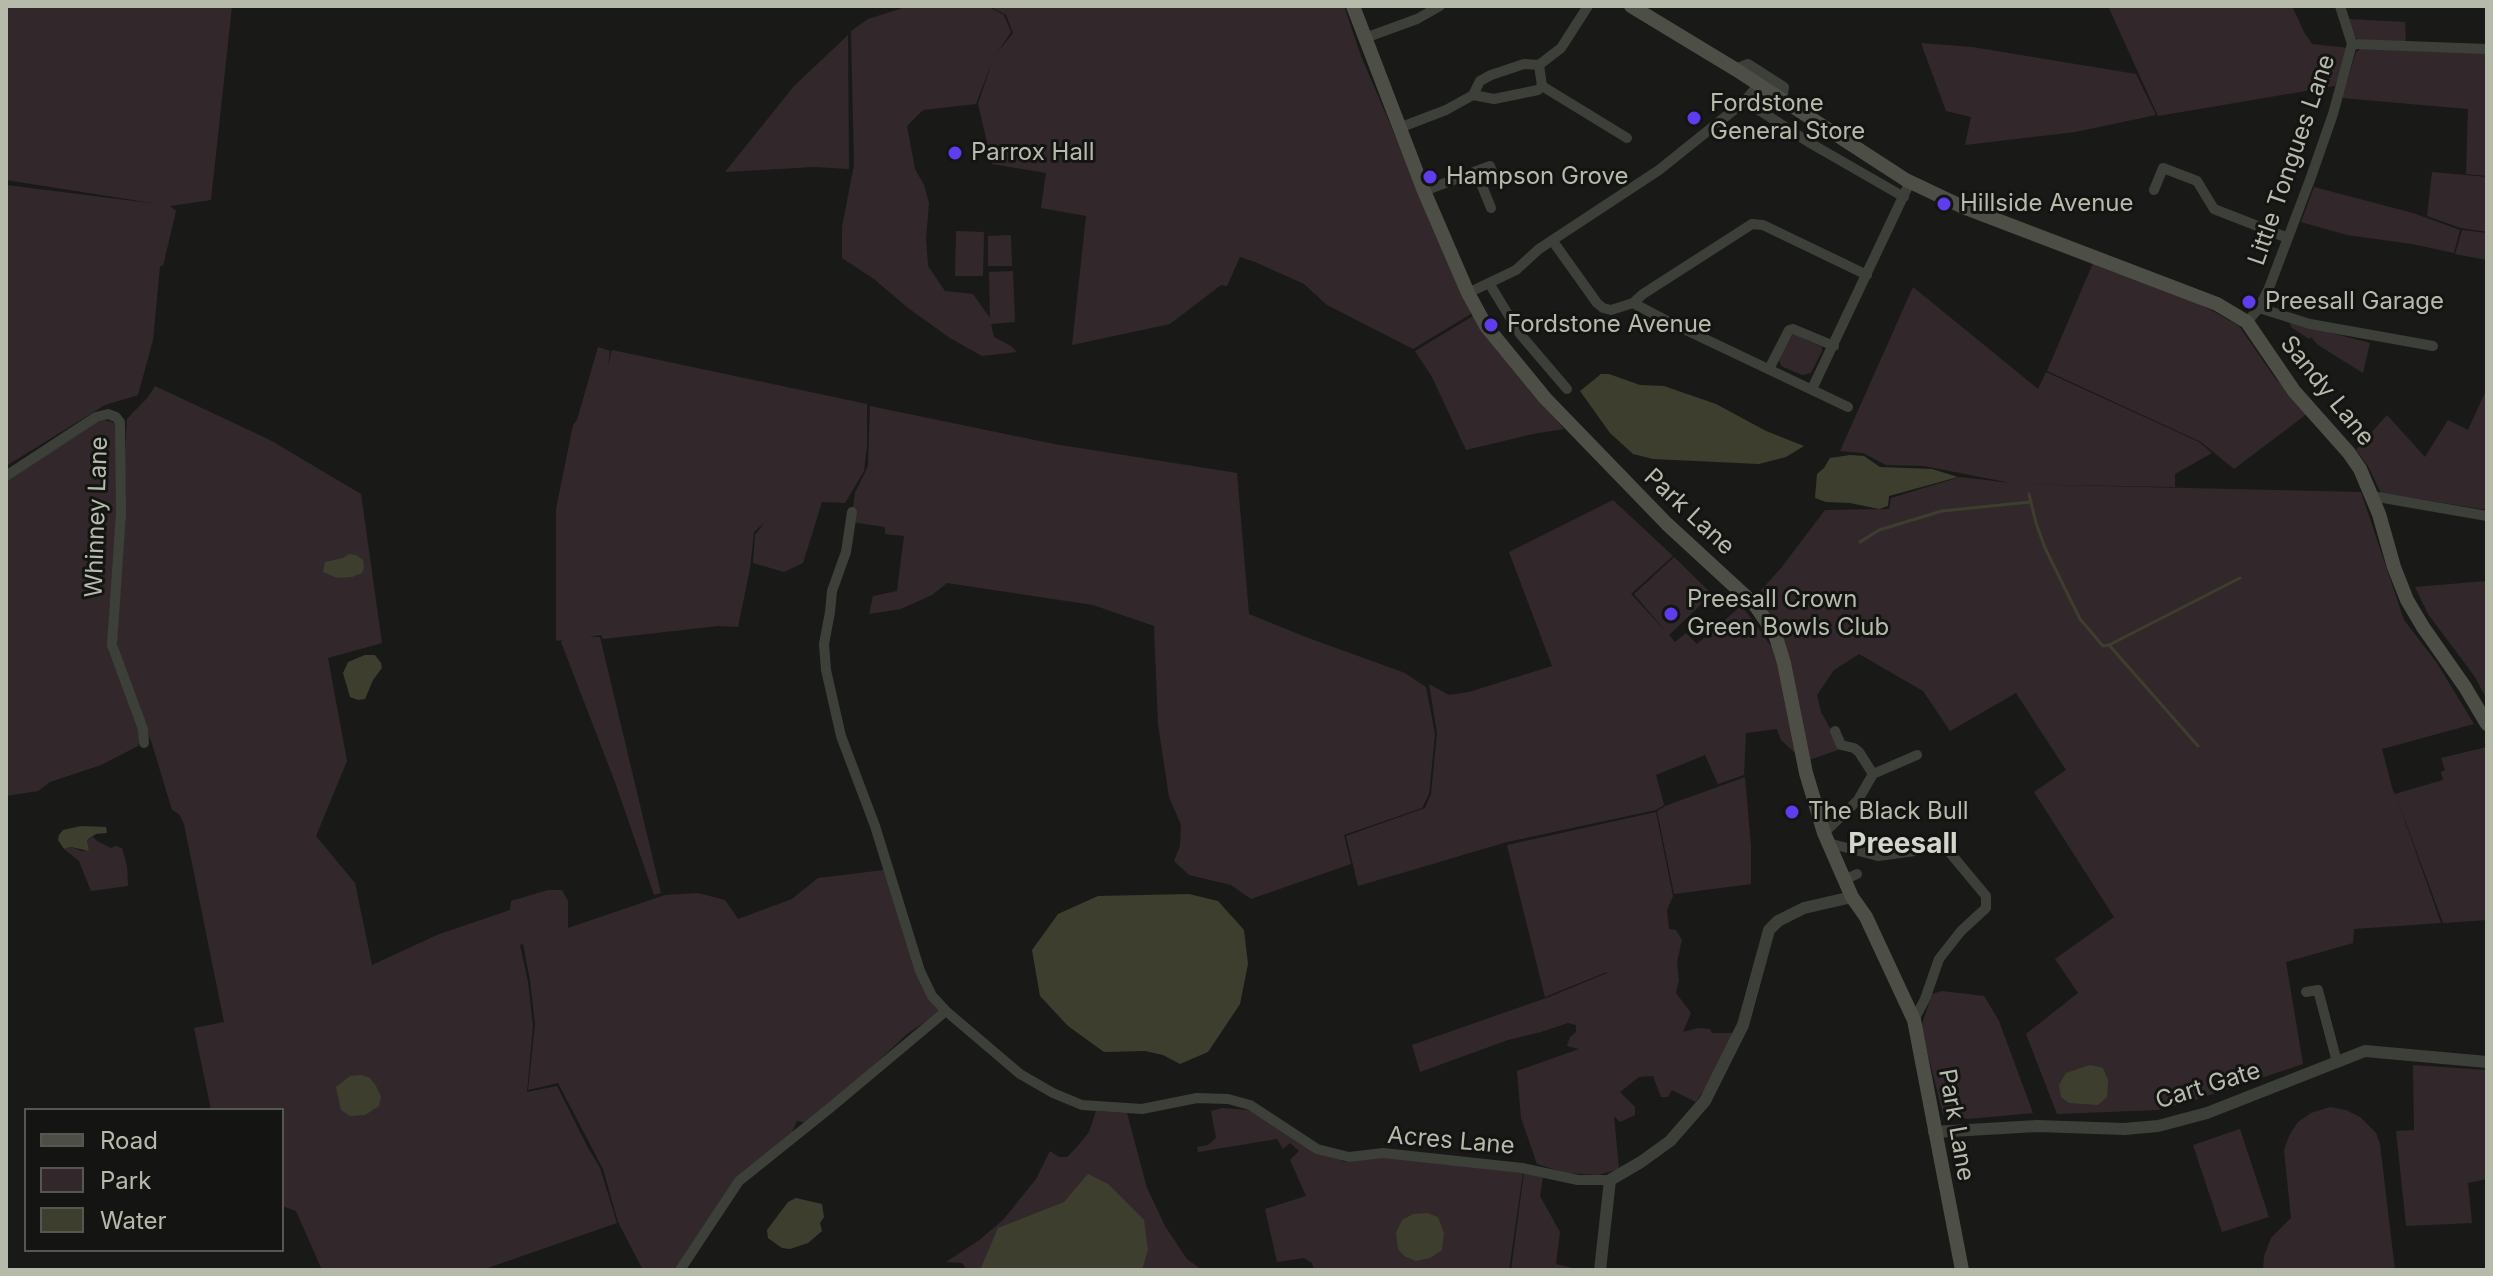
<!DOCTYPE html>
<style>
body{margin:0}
#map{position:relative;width:2493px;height:1276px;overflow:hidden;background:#191a18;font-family:Inter,sans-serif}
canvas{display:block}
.frame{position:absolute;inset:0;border:8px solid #b6baab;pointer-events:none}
.legend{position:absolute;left:24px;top:1108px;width:260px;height:144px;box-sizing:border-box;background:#141513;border:2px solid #555750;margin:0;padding:10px 14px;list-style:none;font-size:24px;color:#b6baab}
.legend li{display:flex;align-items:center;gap:16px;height:40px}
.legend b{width:40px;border:2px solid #555750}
</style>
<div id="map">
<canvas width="2493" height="1276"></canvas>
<div class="frame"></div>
<ul class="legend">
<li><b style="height:10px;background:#4d4f47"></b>Road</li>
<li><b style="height:22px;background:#32282b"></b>Park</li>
<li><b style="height:22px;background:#3e3e2e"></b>Water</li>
</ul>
</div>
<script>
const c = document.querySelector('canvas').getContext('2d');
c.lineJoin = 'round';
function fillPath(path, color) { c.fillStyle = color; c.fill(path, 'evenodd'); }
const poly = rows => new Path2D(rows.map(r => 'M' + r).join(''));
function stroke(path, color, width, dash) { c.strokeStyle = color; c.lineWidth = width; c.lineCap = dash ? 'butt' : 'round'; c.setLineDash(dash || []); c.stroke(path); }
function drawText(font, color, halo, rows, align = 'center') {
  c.font = font + ' Inter,sans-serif'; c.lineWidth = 6; c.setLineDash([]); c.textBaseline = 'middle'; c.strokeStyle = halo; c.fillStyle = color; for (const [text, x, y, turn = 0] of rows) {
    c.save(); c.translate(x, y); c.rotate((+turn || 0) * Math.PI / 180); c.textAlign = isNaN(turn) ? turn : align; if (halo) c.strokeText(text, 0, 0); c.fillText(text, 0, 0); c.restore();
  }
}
fillPath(poly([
 [6,6,232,6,211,200,170,206,176,211,163,266,160,266,153,340,138,395,105,405,6,466,6,185,158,204,6,180],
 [909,6,987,6,1004,15,1011,32,997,53,1013,33,1006,15,991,7,993,6,1344,6,1361,56,1471,314,1413,349,1327,305,1304,284,1255,262,1240,257,1227,286,1221,285,1170,324,1072,345,1086,216,1041,208,1046,173,992,164,978,104,994,56,976,104,923,110,907,126,915,169,924,185,929,203,926,238,928,266,945,291,973,294,990,318,989,272,1013,271,1015,322,991,324,994,337,1011,346,1017,352,982,356,950,338,908,308,874,279,842,258,842,227,854,165,851,31,868,19],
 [2108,6,2292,6,2304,32,2312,44,2349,48,2335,86,2158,116],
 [2348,19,2405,22,2406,43,2361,41,2354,37],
 [848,35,849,169,814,167,725,172,794,86],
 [1921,43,1972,47,2136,74,2156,115,2075,132,1965,145,1971,117,1946,111],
 [2361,49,2487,53,2487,176,2466,174,2468,109,2342,98,2356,52],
 [2432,172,2487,177,2487,232,2461,228,2427,216],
 [2314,187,2413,213,2460,230,2454,253,2412,244,2347,235,2301,222],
 [2462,230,2487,233,2487,260,2455,254],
 [956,231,984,232,983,276,955,276],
 [1011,235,1012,266,988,266,988,236],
 [2093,263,2170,291,2211,310,2239,326,2275,378,2308,413,2234,469,2201,442,2047,371],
 [1913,287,2038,389,2046,372,2199,442,2212,453,2175,474,2175,487,2014,484,2361,492,2404,620,2437,663,2474,724,2382,749,2393,791,2395,794,2443,780,2441,772,2445,770,2441,758,2487,747,2487,920,2443,923,2396,796,2441,923,2354,929,2353,943,2286,962,2303,1064,2195,1100,2158,1110,2057,1114,2026,1034,2078,993,2055,959,2114,917,2034,792,2066,770,2016,693,1950,731,1923,691,1859,654,1834,670,1817,695,1821,712,1835,737,1838,750,1809,760,1755,597,1781,568,1825,510,1889,509,1891,498,1960,477,2011,483,1924,466,1886,465,1863,453,1840,451],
 [1473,316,1521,379,1564,429,1533,434,1466,450,1432,377,1415,351],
 [2290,322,2370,343,2363,373,2318,345,2311,337,2309,339,2291,327],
 [1793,334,1822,347,1822,351,1811,373,1802,375,1781,366,1779,360],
 [598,347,610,351,608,365,612,350,867,404,867,446,864,471,845,503,822,502,803,563,784,572,753,563,755,535,765,522,754,532,750,568,738,627,718,626,603,639,601,635,589,637,600,637,661,893,654,895,615,782,561,642,563,640,556,641,556,509,573,425,577,420],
 [155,386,270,440,361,494,382,643,328,658,347,761,316,836,355,883,372,965,437,935,510,910,511,901,548,890,562,890,568,901,568,928,665,895,698,893,725,900,738,919,792,899,818,878,884,870,940,1012,907,1034,854,1084,806,1123,797,1121,789,1139,732,1185,678,1270,643,1270,618,1222,603,1169,558,1083,528,1090,535,1024,530,980,523,944,520,945,528,982,533,1026,527,1092,557,1086,587,1146,600,1168,617,1223,482,1270,322,1270,296,1211,282,1206,282,1110,211,1110,194,1028,224,1022,184,824,179,814,172,810,152,744,119,653,115,629,127,419,148,397],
 [2487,388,2487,510,2381,493,2368,466,2356,450,2387,415,2425,457,2448,420,2468,430],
 [870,406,1054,444,1237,473,1249,614,1303,636,1405,673,1426,687,1435,734,1429,794,1422,808,1344,835,1351,864,1251,899,1231,885,1189,875,1174,861,1180,846,1181,825,1169,797,1158,724,1154,626,1093,605,947,583,932,595,901,609,869,614,873,596,897,591,904,536,885,534,885,527,851,522,855,493,868,466],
 [104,420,118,424,123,442,110,646,141,733,138,746,101,765,50,782,38,791,6,796,6,482,69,437,93,423],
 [1613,500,1673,556,1631,594,1668,634,1634,594,1674,557,1712,594,1669,635,1675,642,1686,633,1697,644,1741,606,1752,619,1779,658,1796,754,1781,740,1777,729,1746,733,1744,775,1718,784,1705,755,1656,775,1664,805,1656,810,1507,842,1358,886,1346,836,1425,808,1431,794,1437,733,1429,684,1449,695,1469,692,1552,666,1509,552],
 [2487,581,2487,700,2475,677,2428,614,2415,587],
 [1745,777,1751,846,1751,884,1674,894,1657,811,1665,806],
 [1656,812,1673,896,1667,910,1669,929,1676,930,1682,940,1677,962,1679,980,1676,993,1691,1013,1683,1032,1698,1028,1710,1029,1712,1033,1734,1033,1715,1073,1696,1102,1672,1090,1668,1097,1661,1097,1653,1076,1639,1077,1620,1092,1635,1107,1635,1115,1620,1122,1614,1116,1619,1169,1598,1175,1566,1173,1537,1164,1521,1118,1517,1071,1579,1049,1567,1046,1570,1037,1576,1032,1576,1025,1568,1023,1541,1032,1508,1040,1420,1072,1412,1045,1549,997,1607,973,1607,972,1545,997,1507,845],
 [93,837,97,841,111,848,116,846,122,848,127,866,128,886,91,891,79,861,64,849,71,847,82,851,89,850,87,840],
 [1942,991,1984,996,1999,1021,2033,1113,1968,1119,1943,1114,1921,1027,1932,994],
 [2413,1065,2487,1070,2487,1179,2468,1183,2472,1223,2406,1226,2396,1131,2414,1130],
 [2330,1107,2346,1110,2360,1117,2376,1133,2380,1144,2395,1270,2263,1270,2264,1256,2271,1238,2291,1218,2284,1150,2289,1136,2298,1122,2311,1113],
 [1222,1108,1248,1110,1263,1118,1303,1146,1340,1159,1343,1162,1389,1157,1523,1173,1509,1270,1314,1270,1312,1263,1304,1258,1277,1262,1265,1209,1306,1196,1290,1160,1299,1151,1290,1143,1283,1149,1277,1139,1198,1152,1197,1147,1208,1145,1216,1138,1211,1111],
 [1096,1111,1127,1113,1147,1188,1165,1226,1187,1259,1202,1270,967,1270,962,1263,946,1262,978,1241,1003,1220,1036,1179,1050,1151,1059,1157,1067,1157,1076,1148,1089,1132],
 [2240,1129,2269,1217,2222,1232,2193,1145],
 [1524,1173,1543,1177,1540,1196,1560,1232,1556,1264,1580,1270,1511,1270]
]), '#32282b');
fillPath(poly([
 [1601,374,1609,374,1640,385,1664,386,1716,404,1766,431,1804,446,1786,457,1759,464,1653,459,1633,454,1610,433,1580,391],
 [1850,455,1864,456,1880,467,1932,469,1958,477,1889,496,1888,506,1879,509,1850,503,1826,502,1815,498,1817,474,1824,468,1830,458],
 [349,554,356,555,363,560,364,568,362,573,352,577,337,578,323,572,325,562,343,558],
 [365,655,375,655,381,663,382,668,373,680,365,699,358,700,350,697,343,673,348,662],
 [81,826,106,827,107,833,96,834,87,840,89,851,71,847,64,849,58,840,59,835,63,830],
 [1189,894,1218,901,1244,930,1248,964,1240,1004,1208,1052,1180,1064,1163,1055,1145,1051,1104,1052,1068,1026,1040,996,1032,950,1058,914,1098,896],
 [2090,1065,2103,1068,2108,1080,2107,1097,2098,1105,2069,1103,2061,1097,2059,1085,2066,1073],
 [362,1075,370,1078,376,1086,381,1097,379,1106,365,1115,350,1116,341,1110,336,1087,350,1076],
 [1088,1174,1108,1184,1144,1220,1148,1250,1142,1270,980,1270,998,1228,1064,1202],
 [796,1198,822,1204,824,1217,820,1223,822,1231,808,1243,790,1249,782,1248,768,1238,767,1230,788,1202],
 [1427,1213,1438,1217,1444,1233,1442,1250,1430,1258,1416,1261,1404,1256,1398,1249,1396,1233,1402,1220,1413,1214]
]), '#3e3e2e');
stroke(poly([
 [2029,494,2036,523,2045,548,2080,619,2103,646,2109,645,2198,746],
 [1860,542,1879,530,1942,511,2030,502],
 [2109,645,2240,578]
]), '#3e3e2e', 3);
stroke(poly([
 [1365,38,1417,19,1440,6],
 [2352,44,2487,49],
 [1735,69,1748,64,1784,87,1782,101],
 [1542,86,1627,138],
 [1473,95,1494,99,1538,90,1542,86,1539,65],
 [1745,101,1810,143,1904,197],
 [1399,128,1446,110,1473,95,1480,81,1491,75,1524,64,1539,65,1561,48,1588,6],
 [1476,171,1491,208],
 [2154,190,2163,168,2197,181,2214,209,2288,238],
 [1424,191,1490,166,1494,176],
 [1552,240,1597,303,1603,308,1611,310,1633,303,1667,321,1848,407],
 [1489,283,1520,334,1567,389],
 [1468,293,1516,270,1539,249,1659,170,1745,101,1758,85],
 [1633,303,1643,294,1752,224,1763,225,1867,275],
 [2259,308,2310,324,2433,346],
 [2247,322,2259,308,2269,288,2311,177,2333,114,2352,44,2340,6],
 [1769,369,1789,330,1793,329,1834,346],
 [1812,389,1910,182],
 [6,476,96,417,108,414,116,417,120,422,121,513,112,645,143,729,144,743],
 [2372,496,2487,516],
 [852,512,846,552,832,591,830,612,824,644,826,670,841,736,875,826,920,971,932,996,946,1011,1020,1074,1053,1093,1082,1105,1142,1109,1197,1098,1228,1099,1250,1105,1317,1149,1349,1157,1383,1153,1522,1168,1578,1180,1610,1180],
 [1835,731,1841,745,1854,748,1859,752,1873,774],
 [1824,833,1858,800,1873,774,1917,755],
 [1828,843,1878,856,1915,851,1940,844,1946,848,1986,896,1986,908,1961,931,1939,959,1925,999,1914,1020],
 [1844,880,1857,874],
 [2306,992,2318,990,2337,1062],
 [680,1270,739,1181,830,1108,946,1011]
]), '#3d3f39', 10);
stroke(poly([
 [1934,1132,2037,1126,2124,1129,2158,1126,2207,1113,2365,1051,2487,1062],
 [1600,1270,1610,1180,1641,1162,1670,1141,1705,1101,1743,1025,1769,930,1778,921,1804,908,1852,897]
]), '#3d3f39', 12);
stroke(poly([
 [1353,6,1424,191,1468,293,1486,326,1545,398,1667,524,1755,605,1775,634,1784,663,1806,773,1824,833,1852,897,1866,917,1914,1020,1962,1270],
 [1631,6,1735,69,1906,180,1963,207,2217,304,2247,322,2294,391,2349,453,2360,469,2379,514,2394,567,2407,600,2423,627,2465,687,2487,724]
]), '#4d4f47', 14);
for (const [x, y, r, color] of [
 [1694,118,8,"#603cef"],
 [955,153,8,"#603cef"],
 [1430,177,8,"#603cef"],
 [1944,204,8,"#603cef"],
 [2249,302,8,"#603cef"],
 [1491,325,8,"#603cef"],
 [1671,614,8,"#603cef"],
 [1792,812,8,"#603cef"]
]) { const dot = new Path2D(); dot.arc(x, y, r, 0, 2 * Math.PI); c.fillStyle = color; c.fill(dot); stroke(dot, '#141513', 3); }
drawText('24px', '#b6baab', '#141513', [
 ["Fordstone",1710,104],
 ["General Store",1710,132],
 ["Parrox Hall",971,153],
 ["Hampson Grove",1446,177],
 ["Hillside Avenue",1960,204],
 ["Preesall Garage",2265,302],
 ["Fordstone Avenue",1507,325],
 ["Preesall Crown",1687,600],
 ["Green Bowls Club",1687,628],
 ["The Black Bull",1808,812]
], 'left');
drawText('24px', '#b6baab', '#141513', [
 ["Little Tongues Lane",2292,160,-71],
 ["Sandy Lane",2327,391,51],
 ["Park Lane",1689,512,43],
 ["Whinney Lane",97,517,-88],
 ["Cart Gate",2208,1086,-17],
 ["Park Lane",1956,1125,80],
 ["Acres Lane",1451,1141,5]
]);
drawText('bold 28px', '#d3d6cc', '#141513', [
 ["Preesall",1903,845]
]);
</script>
